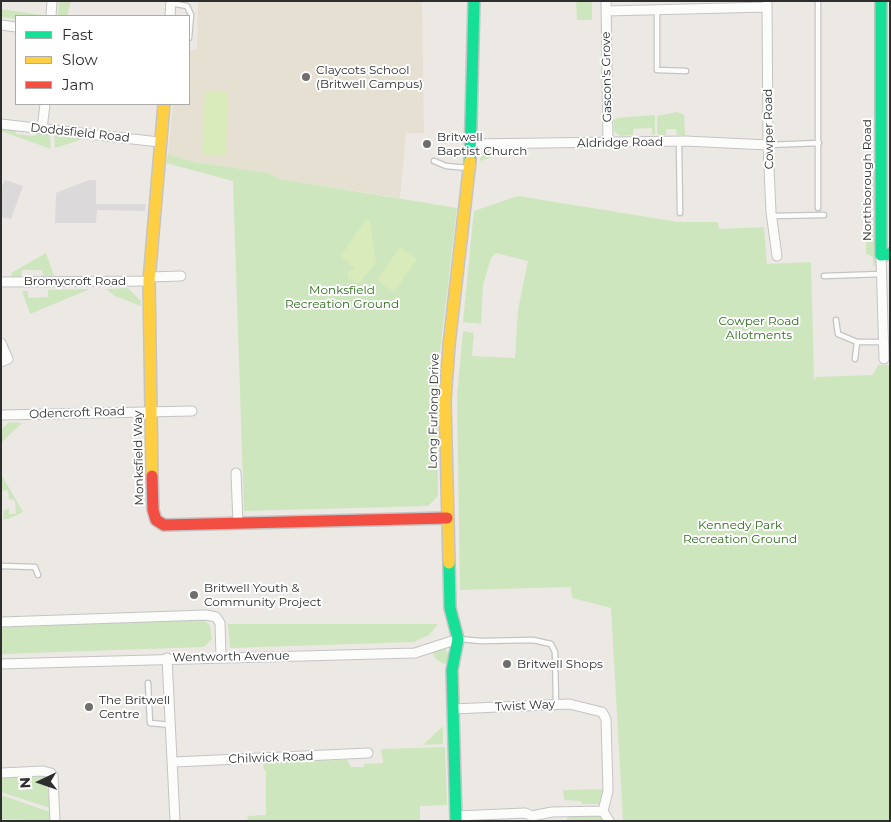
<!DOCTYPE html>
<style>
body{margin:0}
#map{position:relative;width:891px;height:822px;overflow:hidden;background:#ece8e4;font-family:Montserrat,sans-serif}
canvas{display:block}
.frame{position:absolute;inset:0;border:2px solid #2e2e2e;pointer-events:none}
.legend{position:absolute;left:15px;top:15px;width:175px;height:90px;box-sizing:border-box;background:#fff;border:1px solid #ababab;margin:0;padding:6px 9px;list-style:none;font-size:15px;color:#2e2e2e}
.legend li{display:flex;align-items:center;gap:10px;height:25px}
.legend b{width:25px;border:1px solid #ababab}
.north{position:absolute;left:15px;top:757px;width:50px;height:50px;-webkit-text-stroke:4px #fff;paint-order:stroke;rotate:267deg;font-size:14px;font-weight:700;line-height:20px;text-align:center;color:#2e2e2e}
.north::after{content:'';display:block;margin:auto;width:18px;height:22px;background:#2e2e2e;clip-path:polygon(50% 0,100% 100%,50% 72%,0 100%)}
</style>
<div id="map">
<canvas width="891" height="822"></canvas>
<div class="frame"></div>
<ul class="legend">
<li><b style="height:6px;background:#16e098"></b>Fast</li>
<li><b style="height:6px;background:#ffcf43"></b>Slow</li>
<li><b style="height:6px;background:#f24e42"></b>Jam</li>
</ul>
<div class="north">N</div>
</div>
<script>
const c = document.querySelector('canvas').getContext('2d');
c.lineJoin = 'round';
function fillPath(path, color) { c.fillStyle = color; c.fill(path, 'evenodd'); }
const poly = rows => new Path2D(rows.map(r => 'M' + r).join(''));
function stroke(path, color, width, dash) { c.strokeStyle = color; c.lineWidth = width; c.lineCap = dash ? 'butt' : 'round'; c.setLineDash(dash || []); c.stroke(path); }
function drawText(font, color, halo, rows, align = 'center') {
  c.font = font + ' Montserrat,sans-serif'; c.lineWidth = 4; c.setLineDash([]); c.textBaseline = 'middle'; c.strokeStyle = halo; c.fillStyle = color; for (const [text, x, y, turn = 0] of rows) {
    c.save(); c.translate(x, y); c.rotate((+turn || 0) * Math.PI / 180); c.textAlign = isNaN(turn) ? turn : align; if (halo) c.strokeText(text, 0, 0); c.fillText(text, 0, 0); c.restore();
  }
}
fillPath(poly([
 [5,180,23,186,11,219,1,217,1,189],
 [89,180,96,180,96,204,146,204,145,211,97,210,96,223,55,223,56,193]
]), '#dcd9db');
fillPath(poly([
 [198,1,422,1,424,133,406,133,400,198,280,179,269,173,195,162,168,154,173,104,189,104,189,51,197,49]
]), '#e6e0d3');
fillPath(poly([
 [59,1,71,1,67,16,58,16],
 [576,1,592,1,592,20,577,20],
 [1,9,41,15,16,16,16,19,1,17],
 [677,112,684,115,685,135,677,135,676,129,666,129,666,135,659,135,657,133,657,116],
 [653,115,655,116,655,134,652,135,652,128,633,129,633,135,620,136,614,131,614,120,617,118],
 [1,126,15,126,16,134,35,136,36,129,49,130,51,149,1,131],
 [54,131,89,137,55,148],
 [493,146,507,149,505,153,480,161,480,158],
 [168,154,195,162,269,173,280,179,457,208,437,377,438,496,428,506,244,511,233,181,166,163],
 [866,168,872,168,872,172,876,173,876,210,866,210],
 [518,196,678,222,718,222,719,229,764,227,767,264,811,262,814,381,816,377,873,375,878,365,890,365,890,821,623,821,611,608,572,598,571,587,460,590,457,396,463,331,474,333,472,356,515,358,518,310,528,261,496,253,491,258,483,285,481,324,463,322,473,220,474,211],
 [866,216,875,216,876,266,873,266,873,257,866,254],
 [46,253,54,276,43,276,42,270,22,270,21,277,12,277,11,273],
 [128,288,141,301,141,306,115,296,106,289],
 [90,289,30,314,22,291,28,291,28,298,48,297,48,290],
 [9,422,22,423,1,443,1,430],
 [1,474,23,512,8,519,3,519,4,510,9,508,9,514,16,514,15,500,9,499,8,490,1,491],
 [203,618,210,626,212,639,204,647,1,654,1,627],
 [228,624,438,624,429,635,414,642,230,648],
 [438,648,445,648,449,655,449,662,444,664,436,659,431,651],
 [443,726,443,744,423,745],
 [445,747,447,805,420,806,420,821,247,821,248,816,266,815,266,770,264,770,263,761,347,760,351,767,364,767,364,764,383,763,381,749],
 [46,776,50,808,1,792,1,777],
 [605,789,600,804,582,804,581,801,564,800,563,790],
 [1,795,50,812,51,817,48,821,1,819],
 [584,812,600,812,605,821,567,821,567,817,583,817]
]), '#cee6be');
fillPath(poly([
 [205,91,228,92,226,156,202,154],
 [366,220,370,220,376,263,358,284,348,278,348,272,355,268,342,258,341,255],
 [400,247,417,259,394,292,377,280]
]), '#d9eabb');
const lane = poly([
 [818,1,818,208],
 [171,3,187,6,191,15,189,38],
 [657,10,657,70,686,71],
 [679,141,680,213],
 [768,145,819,143],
 [434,161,446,166,468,168],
 [772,216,824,215],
 [824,276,881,274],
 [836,320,838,334,857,342,884,342],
 [855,359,857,342],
 [1,566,35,567,38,575],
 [459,639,481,641,533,640,551,644,555,652,556,705],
 [148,683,150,723,171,725]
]);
const street = poly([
 [606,1,608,142],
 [767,1,768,145,771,212,777,256],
 [606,11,767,7],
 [51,16,52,1],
 [170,16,171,1],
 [1,25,16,27],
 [1,124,159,142],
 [42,129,45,104],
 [472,144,685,141,768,145],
 [881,255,884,359],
 [150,277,181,276],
 [1,282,149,281],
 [1,343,8,359,1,362],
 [1,415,192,411],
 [236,473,238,523],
 [1,622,206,615,216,617,220,623,221,657],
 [167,658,175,821],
 [1,664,415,653,458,639],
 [452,709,569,704,602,712,606,719,608,791,603,811],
 [174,762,368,753],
 [1,773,43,771,51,773,53,776,55,821],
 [603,811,609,821],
 [456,816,525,813,532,816,552,812,603,811]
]);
const fast = poly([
 [881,1,881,255,890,254],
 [470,161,474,1],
 [449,563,450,608,458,639,452,670,456,821]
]);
const slow = poly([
 [152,476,149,281,164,104],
 [449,563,445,401,449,345,470,161]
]);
const jam = poly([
 [152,476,153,510,156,520,164,525,447,518]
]);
stroke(lane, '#c5c4c5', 7);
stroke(street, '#c5c4c5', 11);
stroke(fast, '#c5c4c5', 14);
stroke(slow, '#c5c4c5', 14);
stroke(jam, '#c5c4c5', 14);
stroke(lane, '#fcfcfb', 4.5);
stroke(street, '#fcfcfb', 9);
stroke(fast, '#16e098', 11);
stroke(slow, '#ffcf43', 11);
stroke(jam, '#f24e42', 11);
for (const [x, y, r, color] of [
 [306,77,5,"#706f6e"],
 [427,144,5,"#706f6e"],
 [194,595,5,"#706f6e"],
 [507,664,5,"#706f6e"],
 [89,707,5,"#706f6e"]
]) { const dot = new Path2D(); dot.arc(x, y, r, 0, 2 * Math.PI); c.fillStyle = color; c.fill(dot); stroke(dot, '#fff', 2); }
drawText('12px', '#2e2e2e', '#fff', [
 ["Claycots School",316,70],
 ["(Britwell Campus)",316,84],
 ["Britwell",437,137],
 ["Baptist Church",437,151],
 ["Britwell Youth &",204,588],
 ["Community Project",204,602],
 ["Britwell Shops",517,664],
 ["The Britwell",99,700],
 ["Centre",99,714]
], 'left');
drawText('12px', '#2e2e2e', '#fff', [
 ["Gascon's Grove",607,77,-91],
 ["Cowper Road",769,129,-91],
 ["Doddsfield Road",80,133,6],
 ["Aldridge Road",620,143,-1],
 ["Northborough Road",867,180,-90],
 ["Bromycroft Road",75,281],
 ["Long Furlong Drive",434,411,-89],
 ["Odencroft Road",77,413,-2],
 ["Monksfield Way",139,458,-91],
 ["Wentworth Avenue",231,657,-1],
 ["Twist Way",525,706,-3],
 ["Chilwick Road",271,758,-2]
]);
drawText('12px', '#2c6e1b', '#fff', [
 ["Monksfield",342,290],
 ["Recreation Ground",342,304],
 ["Cowper Road",759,321],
 ["Allotments",759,335],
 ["Kennedy Park",740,525],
 ["Recreation Ground",740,539]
]);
</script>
